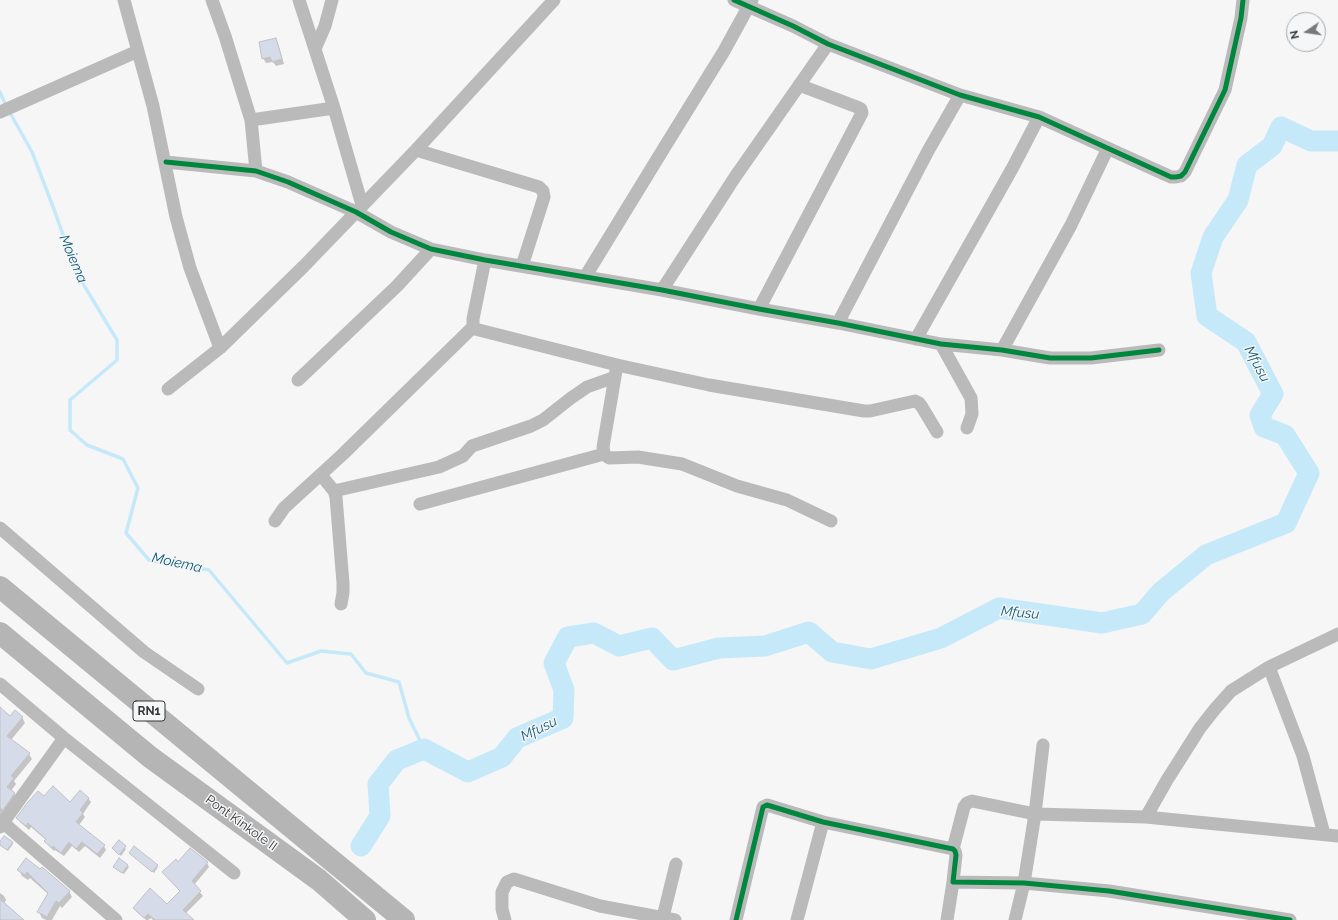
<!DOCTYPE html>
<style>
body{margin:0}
#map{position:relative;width:1338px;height:920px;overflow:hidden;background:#f6f6f7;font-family:Raleway,sans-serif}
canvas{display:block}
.north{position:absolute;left:1286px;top:12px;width:40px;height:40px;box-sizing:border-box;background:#f5f6f8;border:1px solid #a8a9ab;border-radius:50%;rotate:257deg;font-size:11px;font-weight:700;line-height:16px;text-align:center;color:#353637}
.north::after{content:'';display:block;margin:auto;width:14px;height:18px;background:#79797a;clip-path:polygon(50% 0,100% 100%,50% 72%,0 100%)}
</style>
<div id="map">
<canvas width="1338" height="920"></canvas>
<div class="north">N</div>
</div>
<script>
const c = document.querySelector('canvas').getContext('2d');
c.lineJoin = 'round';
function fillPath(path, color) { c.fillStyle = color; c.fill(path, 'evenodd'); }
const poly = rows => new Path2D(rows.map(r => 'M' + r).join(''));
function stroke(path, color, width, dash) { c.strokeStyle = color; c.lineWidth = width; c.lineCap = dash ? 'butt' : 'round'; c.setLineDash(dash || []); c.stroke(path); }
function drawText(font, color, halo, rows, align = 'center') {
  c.font = font + ' Raleway,sans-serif'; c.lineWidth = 3; c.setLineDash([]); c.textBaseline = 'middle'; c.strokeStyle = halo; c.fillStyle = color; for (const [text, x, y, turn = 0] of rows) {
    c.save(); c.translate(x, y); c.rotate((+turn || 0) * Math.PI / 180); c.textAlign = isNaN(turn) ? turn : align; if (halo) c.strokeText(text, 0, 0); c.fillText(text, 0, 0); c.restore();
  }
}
fillPath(poly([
 [276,39,278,43,284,64,276,66,273,62,266,63,263,58],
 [0,708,11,717,22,717,25,723,11,740,29,754,32,759,14,781,16,784,11,791,14,793,17,799,0,819],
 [44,797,71,804,88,798,91,802,83,814,85,817,79,825,104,846,106,850,100,858,85,846,79,852,72,846,64,856,55,850,54,851,48,845,45,841,46,840,31,827,29,830,20,822,18,818],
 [119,842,126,849,121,856,114,850],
 [0,843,12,843,13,844,8,851,1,846],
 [130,853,157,865,158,867,154,873],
 [207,863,209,867,194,885,203,896,185,914,193,920,153,920,151,918,148,920,146,920,137,912,134,908,167,905,181,892,163,872,178,864],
 [127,865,129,867,124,874,115,868],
 [19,870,40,870,69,891,72,897,62,908,60,906,52,920,46,920,42,918,39,912,48,894,30,878,28,880,22,876],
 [0,893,4,896,6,900,4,904,22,920,0,920]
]), '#0003');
stroke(poly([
 [0,92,6,106],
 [9,111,32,152,55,212,76,272,117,340,117,360,70,400,70,430,87,445,123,459,138,488,126,533,149,560,209,570,287,663,321,651,351,654,366,673,399,682,409,718,424,749]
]), '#c6e9f9', 3.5);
stroke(poly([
 [361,846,380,816,378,784,397,760,424,749,468,772,502,757,517,738,563,718,564,690,554,663,568,637,594,633,619,646,652,638,673,660,719,648,765,646,809,632,832,652,871,659,941,638,999,608,1102,623,1142,614,1161,592,1206,555,1286,523,1309,473,1285,435,1264,427,1260,415,1273,394,1246,342,1207,316,1201,273,1213,237,1238,200,1247,165,1272,146,1281,127,1311,141,1338,141]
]), '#c6e9f9', 21);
const building = poly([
 [276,38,282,59,272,62,270,57,262,59,259,42,276,38],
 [0,707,10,716,15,710,23,717,7,736,30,753,11,776,14,778,7,787,15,793,3,810,0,808,0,707],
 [53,786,70,802,80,790,89,798,80,810,83,813,76,822,105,845,97,854,82,842,76,849,69,842,61,853,53,846,52,848,44,841,46,839,28,823,26,826,16,818,28,802,38,791,44,796,53,786],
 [4,836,13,842,7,850,0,845,0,841,4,836],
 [119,840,126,846,119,855,112,848,119,840],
 [134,846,158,865,152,872,129,853,134,846],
 [190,848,208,862,192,881,201,891,183,910,194,920,155,920,148,914,144,918,133,908,150,888,167,904,180,891,162,872,176,859,178,862,190,848],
 [26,858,40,869,42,867,70,891,59,903,56,901,47,917,37,912,48,893,27,872,25,875,17,870,26,858],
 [119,858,128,865,122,873,113,867,119,858],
 [0,899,24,920,0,920,0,899]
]);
fillPath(building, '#d6dbe9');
stroke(building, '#c2c2c3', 1);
stroke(poly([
 [124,0,153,106,176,217,190,268,220,348],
 [212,0,225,36,251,120,256,171],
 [299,0,334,108,362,205],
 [734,0,793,26,828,44,960,95,1039,117,1171,177,1176,177,1181,176,1185,172,1225,90,1241,18,1243,0],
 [315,49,325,26,332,0],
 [0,112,138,51],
 [251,120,334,108],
 [416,150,539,187,543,191,544,197,522,266],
 [166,162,256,171,288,182,356,212,391,232,431,249,485,260,662,290,759,309,838,323,941,344,1002,350,1050,358,1091,358,1159,350],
 [485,260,473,319,473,327,475,329,617,365,709,385,864,411,870,411,915,401,919,403,922,407,937,432],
 [585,277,664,148,724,51,752,0],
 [662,290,735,177,828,44],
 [759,309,862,113,861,109,857,107,799,85],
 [838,323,928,151,960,95],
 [916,339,1013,167,1039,117],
 [941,344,971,398,972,414,967,428],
 [1002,350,1071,225,1108,148],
 [617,365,603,447,604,454,609,458,638,457,682,464,737,486,787,500,831,521],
 [298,380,397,286,431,249],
 [168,389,220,348,304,266,416,150,554,0],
 [321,475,334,491,336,497,343,583,343,593,341,604],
 [334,491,439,467,463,456,472,446,531,426,543,420,571,398,587,387,615,377],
 [420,504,604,454],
 [275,521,284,508,342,455,473,327],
 [0,528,144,652,198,689],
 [1269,667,1303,756,1324,834],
 [0,684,64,738,234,873],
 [1146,817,1167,780,1200,728,1215,709,1231,691,1269,667,1338,634],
 [0,820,116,920],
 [0,827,64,738],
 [953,849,964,807,967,803,972,801,1035,814,1146,817,1338,836],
 [663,917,676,864],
 [505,920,502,909,502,892,507,882,514,879,600,906,675,920],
 [736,920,763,807,767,805,823,822,953,849,955,851,956,855,953,882,1024,883,1109,891,1290,920],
 [797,920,823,822],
 [947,920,953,882],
 [1015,920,1024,883,1035,814,1043,745]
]), '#bababb', 13);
stroke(poly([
 [0,587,404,920],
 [0,633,150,757,319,880,365,920]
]), '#b5b5b5', 22);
stroke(poly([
 [734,0,793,26,828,44,960,95,1039,117,1171,177,1176,177,1181,176,1185,172,1225,90,1241,18,1243,0],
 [166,162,256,171,288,182,356,212,391,232,431,249,485,260,662,290,759,309,838,323,941,344,1002,350,1050,358,1091,358,1159,350],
 [736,920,763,807,767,805,823,822,953,849,955,851,956,855,953,882,1024,883,1109,891,1290,920]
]), '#00873e', 5);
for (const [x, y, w] of [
 [149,711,32]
]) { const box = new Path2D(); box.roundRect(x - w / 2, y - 10, w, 20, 3); c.fillStyle = '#f5f6f8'; c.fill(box); stroke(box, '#353637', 1); }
drawText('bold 12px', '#353637', null, [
 ["RN1",149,711]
]);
drawText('13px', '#353637', '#f5f6f8', [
 ["Pont Kinkole II",241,823,36]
]);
drawText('italic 14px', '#125a73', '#f5f6f8', [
 ["Moiema",73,259,67],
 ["Mfusu",1257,364,62],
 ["Moiema",177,563,12],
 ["Mfusu",1020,613,5],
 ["Mfusu",539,729,-26]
]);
</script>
